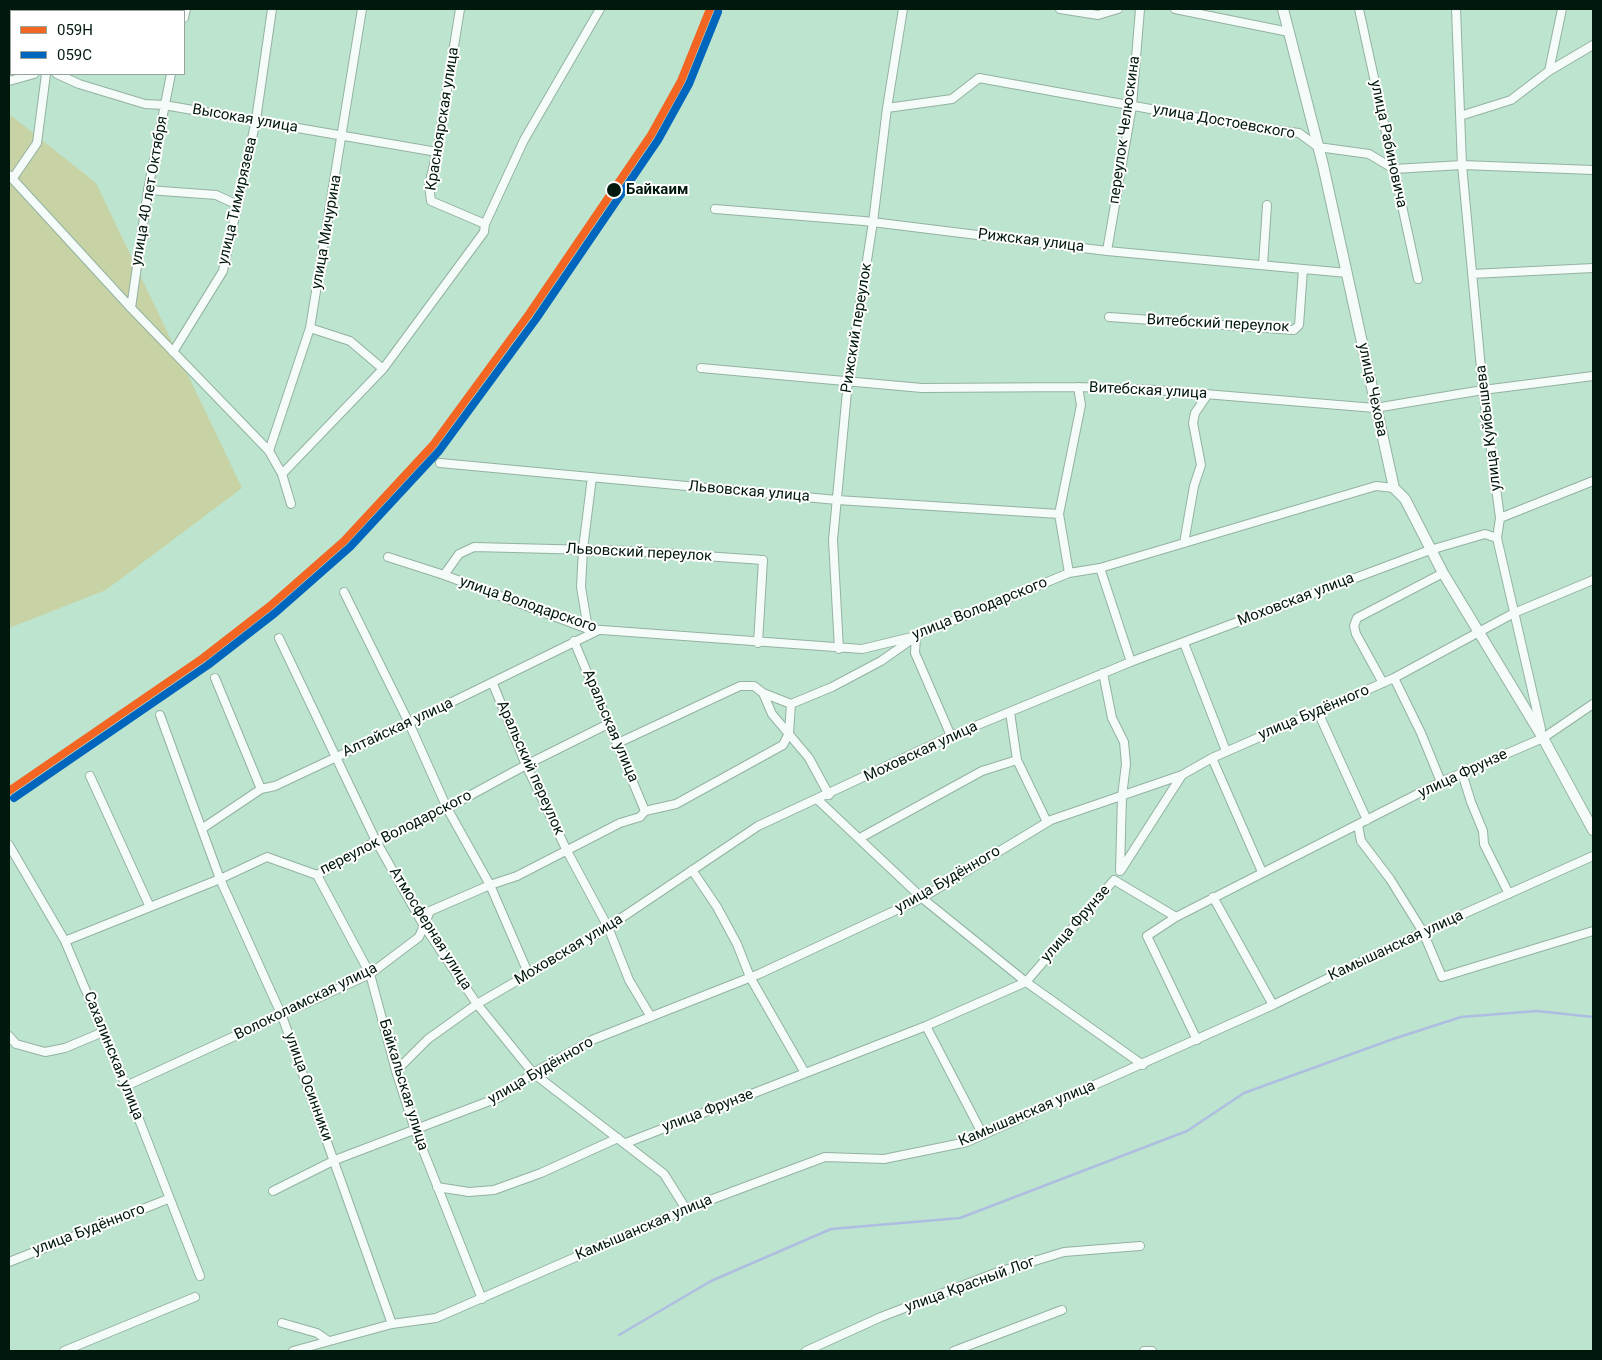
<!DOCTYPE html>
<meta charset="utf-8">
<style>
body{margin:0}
#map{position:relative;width:1602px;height:1360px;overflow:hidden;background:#bde4ce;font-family:Roboto,sans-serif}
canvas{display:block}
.frame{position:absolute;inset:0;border:10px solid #00190c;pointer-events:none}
.legend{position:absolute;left:10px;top:10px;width:175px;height:65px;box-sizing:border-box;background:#fff;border:1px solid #99a39e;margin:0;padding:6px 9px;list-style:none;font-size:15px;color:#00190c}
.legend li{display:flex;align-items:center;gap:10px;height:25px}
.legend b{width:25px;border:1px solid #99a39e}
</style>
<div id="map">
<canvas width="1602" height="1360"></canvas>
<div class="frame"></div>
<ul class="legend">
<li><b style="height:6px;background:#f26522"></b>059Н</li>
<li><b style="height:6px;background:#0065bd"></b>059С</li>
</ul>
</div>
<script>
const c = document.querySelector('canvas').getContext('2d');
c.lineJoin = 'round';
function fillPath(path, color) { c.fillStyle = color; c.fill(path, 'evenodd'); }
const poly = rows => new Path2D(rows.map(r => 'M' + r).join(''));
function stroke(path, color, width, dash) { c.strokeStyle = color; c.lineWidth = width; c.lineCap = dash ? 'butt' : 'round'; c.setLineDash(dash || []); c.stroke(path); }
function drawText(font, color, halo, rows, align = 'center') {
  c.font = font + ' Roboto,sans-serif'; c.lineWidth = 4; c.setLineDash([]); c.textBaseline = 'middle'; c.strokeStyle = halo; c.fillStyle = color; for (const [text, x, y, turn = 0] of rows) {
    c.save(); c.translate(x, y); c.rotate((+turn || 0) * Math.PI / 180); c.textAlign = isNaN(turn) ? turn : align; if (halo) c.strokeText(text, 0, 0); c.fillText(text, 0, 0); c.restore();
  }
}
fillPath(poly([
 [9,114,96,183,242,488,106,590,9,628]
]), '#c7d2a5');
stroke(poly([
 [619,1335,711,1281,831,1229,960,1218,1187,1131,1244,1093,1393,1039,1461,1017,1537,1011,1593,1017]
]), '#adbee0', 2.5);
const minor = poly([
 [460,9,437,152,429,185,431,201,485,224],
 [1060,9,1098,15,1118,9],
 [1175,9,1289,32],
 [1359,9,1418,279],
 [1456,9,1462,165,1483,390,1500,518,1497,538,1541,729],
 [60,11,60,9],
 [184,18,186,9],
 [9,51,11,52],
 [1549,71,1562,9],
 [57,74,79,84,145,104,164,105,437,152],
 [9,81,34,74],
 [887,108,952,99,979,78,1250,127,1299,133,1318,147,1369,154,1394,169,1462,165,1593,170],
 [1460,116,1511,100,1549,71,1593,45],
 [9,175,131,308,269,451,282,474,291,504],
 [13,178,37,143,46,74],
 [148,190,216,195,238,205],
 [715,209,864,221,1107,251,1347,273],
 [1107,251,1132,106,1140,9],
 [1263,265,1267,205],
 [1472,274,1593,268],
 [131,308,148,190,171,74],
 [1109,317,1294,330,1299,325,1303,269],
 [310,328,350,341,383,369],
 [173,352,223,271,256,120,272,9],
 [701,368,922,388,1078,387,1156,390,1375,408,1483,390,1593,376],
 [269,451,310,328,362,9],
 [440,463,837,500,1059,514],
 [282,474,383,369,484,232,485,224,524,140,600,9],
 [1500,518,1593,481],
 [1184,543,1194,486,1201,465,1193,423,1195,413,1208,394],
 [388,557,444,575,588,629,862,649,916,636,1069,573,1100,568,1376,486,1394,488],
 [1100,568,1131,662],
 [1069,573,1059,514,1081,405,1078,387],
 [444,575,459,554,474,547,631,551,763,560,758,643],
 [344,592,409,723,447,808,490,885,529,975],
 [588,629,581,587,583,549,592,477],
 [916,636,915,653,951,736],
 [279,638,376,841,424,926,477,1004,533,1073,664,1174,686,1209],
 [574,641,645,811],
 [1184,643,1226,751],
 [839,649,833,540,848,381,873,222,887,108,903,9],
 [1103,673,1112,718,1124,742,1126,764,1122,796,1120,871],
 [215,678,261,789],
 [1394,678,1421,733,1441,782],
 [1383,683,1356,634,1354,626,1357,618,1443,573],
 [493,684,526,765,567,851,608,927,629,980,651,1017],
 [763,693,772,714,809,758,829,795],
 [1317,710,1367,820],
 [1010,712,1017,760,1047,822],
 [160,715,220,879,282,1016,392,1324],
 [618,743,740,686,754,686,763,693,791,704],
 [1212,758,1262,872],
 [1462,773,1471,802,1483,831,1484,844,1509,894],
 [90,776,149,905],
 [818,800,922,898,1026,982,1143,1065],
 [1358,825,1361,841,1390,879,1423,932,1442,977,1593,931],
 [203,828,261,789,275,786,409,723,597,631],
 [860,838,982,771,1017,760],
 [9,845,65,941,126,1086,200,1276],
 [692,870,717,907,737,944,750,977,805,1073],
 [1121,870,1182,775],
 [317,875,370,974,396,1071,415,1130,482,1299],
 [1213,897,1273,1005],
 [1176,917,1147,936,1197,1040],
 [65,941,220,879,267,857,317,875,376,841,447,808,526,765,610,723],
 [926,1026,983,1135],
 [9,1036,16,1044,45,1052,65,1048,103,1032],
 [396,1071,428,1039,477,1004,599,933,758,826,951,736,1133,661,1430,550,1485,534,1497,538],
 [126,1086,370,974,419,937,430,911,490,885,517,876,620,823,640,817,645,811,676,804,783,745,789,733,791,704,832,687,881,661,911,640],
 [626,1143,926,1026,1026,982,1114,880,1176,917,1441,782,1543,738,1593,704],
 [437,1187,469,1192,494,1190,541,1173,618,1138],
 [273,1191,335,1160,500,1097,533,1073,592,1040,759,974,922,898,1051,820,1182,775,1212,758,1394,678,1514,613,1593,580],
 [9,1262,168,1199],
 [282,1323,317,1333,327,1340],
 [64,1351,195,1297],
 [293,1351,392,1324,436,1318,686,1209,825,1157,884,1159,967,1142,1273,1005,1423,932,1593,856],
 [806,1351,881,1317,998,1272,1064,1252,1140,1246],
 [954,1351,1062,1310],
 [1144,1351,1152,1351]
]);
const tertiary = poly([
 [1283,9,1323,165,1394,488,1405,499,1443,573,1543,738,1593,830]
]);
stroke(minor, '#93b2a1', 10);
stroke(tertiary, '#93b2a1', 12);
stroke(minor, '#f5fbf8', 8);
stroke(tertiary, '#f5fbf8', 10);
stroke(poly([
 [9,791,203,658,270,606,344,541,433,445,529,314,651,135,681,81,710,9]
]), '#f26522', 8);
stroke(poly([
 [14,798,208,665,275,613,350,547,439,451,536,319,658,140,689,84,718,12]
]), '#0065bd', 8);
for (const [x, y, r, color] of [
 [614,190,8,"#00190c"]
]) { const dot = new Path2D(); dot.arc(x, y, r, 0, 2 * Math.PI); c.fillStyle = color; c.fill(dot); stroke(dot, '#fff', 2); }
drawText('15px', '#00190c', '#fff', [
 ["Высокая улица",245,119,10],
 ["Красноярская улица",443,119,-81],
 ["улица Достоевского",1224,122,10],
 ["переулок Челюскина",1125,130,-82],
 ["улица Рабиновича",1388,144,78],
 ["улица 40 лет Октября",150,191,-80],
 ["улица Тимирязева",238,201,-77],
 ["улица Мичурина",327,232,-80],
 ["Рижская улица",1031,241,7],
 ["Витебский переулок",1218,324,3],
 ["Рижский переулок",857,328,-81],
 ["улица Чехова",1372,390,78],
 ["Витебская улица",1148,391,3],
 ["улица Куйбышева",1489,428,-97],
 ["Львовская улица",749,492,5],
 ["Львовский переулок",639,553,3],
 ["Моховская улица",1296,600,-21],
 ["улица Володарского",528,605,19],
 ["улица Володарского",980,609,-22],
 ["улица Будённого",1314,713,-23],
 ["Аральская улица",610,726,67],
 ["Алтайская улица",398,728,-25],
 ["Моховская улица",921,752,-25],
 ["Аральский переулок",530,768,66],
 ["улица Фрунзе",1463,774,-25],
 ["переулок Володарского",396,833,-27],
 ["улица Будённого",948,880,-30],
 ["улица Фрунзе",1076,924,-49],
 ["Атмосферная улица",430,929,58],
 ["Камышанская улица",1396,946,-25],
 ["Моховская улица",569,950,-31],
 ["Волоколамская улица",306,1002,-26],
 ["Сахалинская улица",113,1056,68],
 ["улица Будённого",541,1071,-30],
 ["Байкальская улица",403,1085,73],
 ["улица Осинники",308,1087,70],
 ["улица Фрунзе",708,1111,-21],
 ["Камышанская улица",1027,1114,-23],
 ["Камышанская улица",644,1228,-23],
 ["улица Будённого",89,1230,-21],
 ["улица Красный Лог",970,1285,-20]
]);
drawText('bold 15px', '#00190c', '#fff', [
 ["Байкаим",626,190]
], 'left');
</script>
